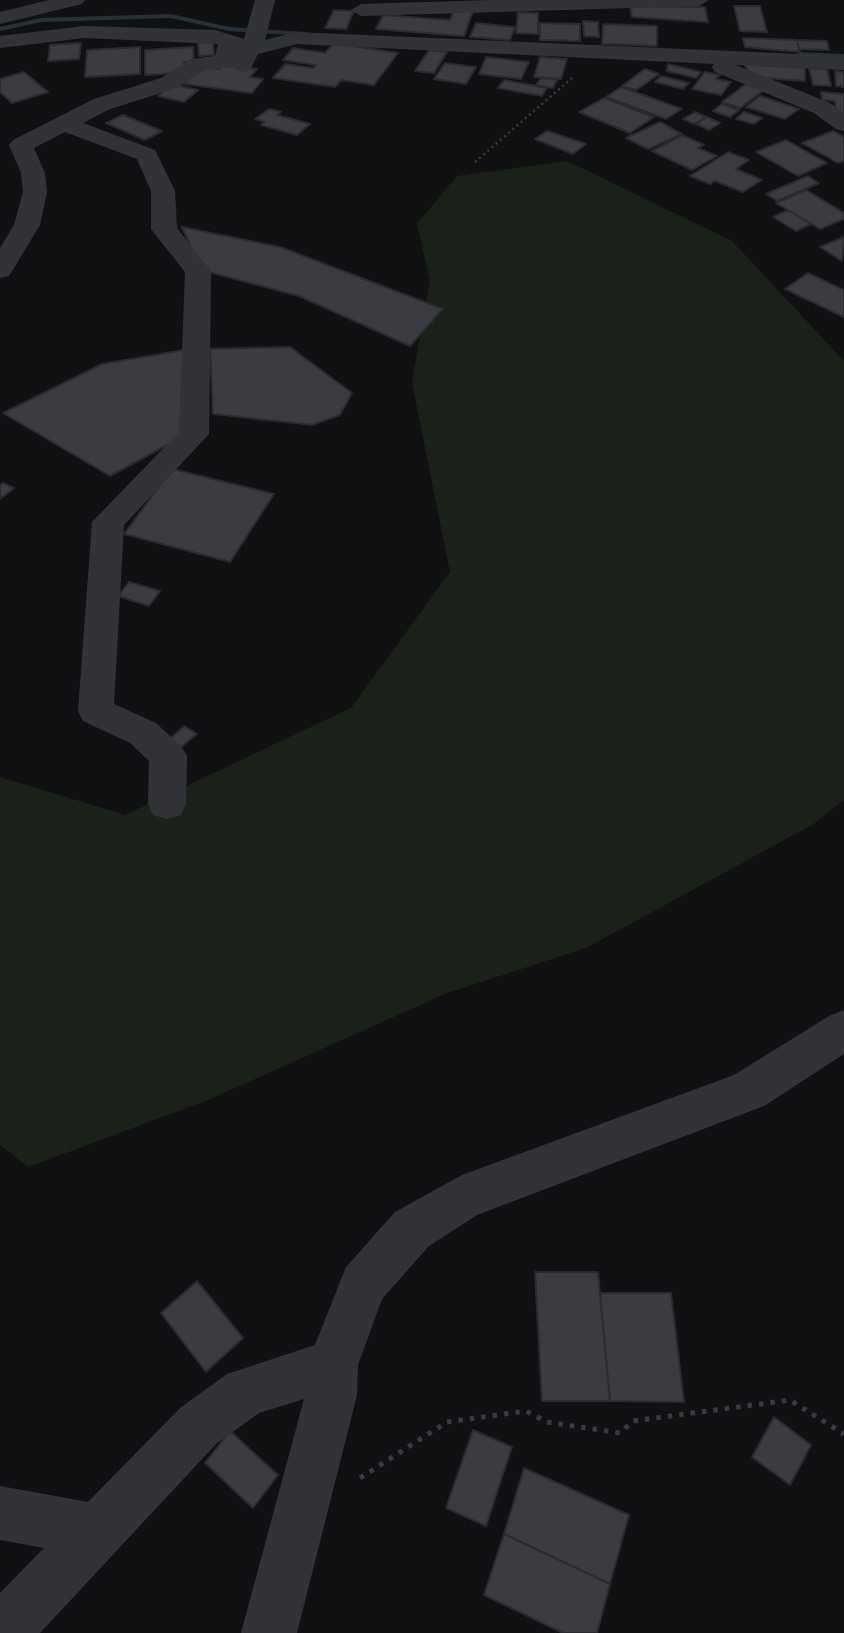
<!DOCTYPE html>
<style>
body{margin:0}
canvas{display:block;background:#111113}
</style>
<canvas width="844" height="1633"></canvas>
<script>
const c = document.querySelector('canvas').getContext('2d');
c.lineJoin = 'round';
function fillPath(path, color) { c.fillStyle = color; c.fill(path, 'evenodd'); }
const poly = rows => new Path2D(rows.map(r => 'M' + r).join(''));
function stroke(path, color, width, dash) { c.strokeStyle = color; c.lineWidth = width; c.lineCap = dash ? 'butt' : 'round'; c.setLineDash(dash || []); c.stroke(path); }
fillPath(poly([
 [567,161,732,241,844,361,844,800,812,825,586,948,447,993,208,1100,28,1167,0,1145,0,777,125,815,351,708,450,572,412,382,430,281,417,224,457,176]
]), '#192119');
fillPath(poly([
 [171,14,229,27,305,32,308,34,305,36,229,31,171,18,41,22,0,31,0,27,41,18,171,14],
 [799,52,844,54,844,58,797,55,797,53,799,52]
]), '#263037');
const building = poly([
 [630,6,705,7,708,22,632,17,630,6],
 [734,6,760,6,767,32,740,31,734,6],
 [334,10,354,11,346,29,325,28,334,10],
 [454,10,473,11,464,36,376,29,383,15,450,20,454,10],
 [518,12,538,13,538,34,516,33,518,12],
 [583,21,598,22,599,37,584,36,583,21],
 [476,23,515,27,510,40,470,37,476,23],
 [540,23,580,24,580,41,540,40,540,23],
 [603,24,657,26,657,46,602,44,603,24],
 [743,38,797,40,800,52,745,47,743,38],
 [797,40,827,41,829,50,799,49,797,40],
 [198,42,213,42,214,55,199,56,198,42],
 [81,43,79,59,48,61,50,45,81,43],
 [334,43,398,53,374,85,341,80,335,87,273,78,285,64,313,68,316,65,283,60,293,48,325,53,334,43],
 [140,47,140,74,85,77,87,50,140,47],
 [193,47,194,62,184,62,184,69,178,73,145,75,145,50,193,47],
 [429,50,447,52,434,73,415,71,429,50],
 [486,57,529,62,521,79,479,74,486,57],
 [540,57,567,59,561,79,534,77,540,57],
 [445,63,476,67,466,84,434,79,445,63],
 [224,64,257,69,250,77,263,79,252,93,184,84,199,66,220,69,224,64],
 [668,64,701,72,696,78,667,71,668,64],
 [744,64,805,68,805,81,752,77,744,64],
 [809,68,827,69,831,86,813,85,809,68],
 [645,69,659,74,636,90,622,86,645,69],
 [835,71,844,72,844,87,836,86,835,71],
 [24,72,48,92,12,103,0,92,0,79,24,72],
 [705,72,720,75,716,79,731,82,721,95,692,89,705,72],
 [661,76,689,83,683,89,655,82,661,76],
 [541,78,557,80,553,88,536,85,541,78],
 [504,80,547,88,542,96,498,88,504,80],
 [172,84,198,90,184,102,158,96,172,84],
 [746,84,764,90,740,108,722,102,746,84],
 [621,87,682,109,666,119,606,97,621,87],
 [821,92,844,94,844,117,836,116,835,101,822,100,821,92],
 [760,96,799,109,785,119,746,107,760,96],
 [604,98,654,117,630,133,579,112,604,98],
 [722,104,739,110,730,117,713,111,722,104],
 [269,109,281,112,277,115,310,124,297,135,261,125,265,122,255,119,269,109],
 [695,112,706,117,694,124,683,119,695,112],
 [744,112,762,118,754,124,736,119,744,112],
 [123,115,162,131,145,140,106,123,123,115],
 [707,117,720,123,709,130,696,124,707,117],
 [660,122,682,134,648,149,626,138,660,122],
 [547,131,586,144,573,154,535,139,547,131],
 [833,131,844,137,844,161,838,163,802,143,833,131],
 [682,135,704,145,698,148,717,156,692,170,652,151,682,135],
 [786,140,827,163,798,176,756,152,786,140],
 [728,152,749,160,736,169,762,180,743,192,715,181,710,184,690,176,728,152],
 [808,176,819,183,777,201,766,194,808,176],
 [806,190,844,213,844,219,820,229,776,203,806,190],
 [788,210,811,224,796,231,773,217,788,210],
 [182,227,280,247,443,309,410,346,299,296,201,270,182,227],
 [844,237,842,261,820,247,844,237],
 [808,273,844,290,844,317,785,289,808,273],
 [290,347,352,393,340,415,312,425,213,414,210,349,290,347],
 [190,349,187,434,110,476,3,413,102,364,190,349],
 [172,469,274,494,230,562,124,534,172,469],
 [3,483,14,488,0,499,0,485,3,483],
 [129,582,160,591,149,606,118,596,129,582],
 [184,726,197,734,181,747,169,740,184,726],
 [535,1272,598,1272,610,1401,542,1401,535,1272],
 [197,1281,243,1338,206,1372,161,1313,197,1281],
 [600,1293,671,1293,684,1402,610,1401,600,1293],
 [774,1417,811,1445,790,1485,752,1457,774,1417],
 [473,1430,512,1447,486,1526,446,1508,473,1430],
 [230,1431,278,1475,253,1508,205,1463,230,1431],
 [524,1468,629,1515,610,1584,504,1534,524,1468],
 [504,1534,610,1584,597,1633,563,1633,484,1595,504,1534]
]);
fillPath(building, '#3a3c41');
stroke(building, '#2b2b2f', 2);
stroke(poly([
 [475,162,572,78]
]), '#373a3f', 2.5, [2, 3.5]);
stroke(poly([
 [360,1478,447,1422,526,1411,547,1422,620,1433,633,1421,790,1400,844,1434]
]), '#373a3f', 5, [4.5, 7]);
fillPath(poly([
 [49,0,85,0,82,4,0,24,0,12,49,0],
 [255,0,275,0,265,40,296,32,844,56,844,70,736,65,830,103,844,113,844,131,836,129,814,113,715,72,712,67,714,64,297,44,258,54,250,70,242,72,232,67,204,70,177,88,110,109,83,123,155,150,175,191,177,228,211,271,209,434,124,525,114,704,156,723,181,746,187,756,186,804,181,815,167,819,153,815,148,804,149,761,130,743,83,721,78,711,92,522,179,432,185,272,151,229,151,191,137,159,65,132,34,148,45,173,47,192,40,225,9,276,0,278,0,248,14,225,23,192,21,173,9,145,13,140,94,99,161,78,191,59,215,56,218,44,84,38,0,48,0,36,84,26,215,30,244,39,255,0],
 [491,0,709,0,699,6,361,16,351,10,361,4,491,0],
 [844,1010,844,1054,764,1106,477,1215,429,1246,382,1299,358,1365,357,1395,297,1633,241,1633,304,1399,259,1413,216,1444,40,1633,0,1633,0,1593,44,1548,0,1540,0,1486,88,1502,180,1408,227,1374,315,1345,346,1267,395,1212,462,1175,734,1075,829,1016,844,1010]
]), '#313338');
</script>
